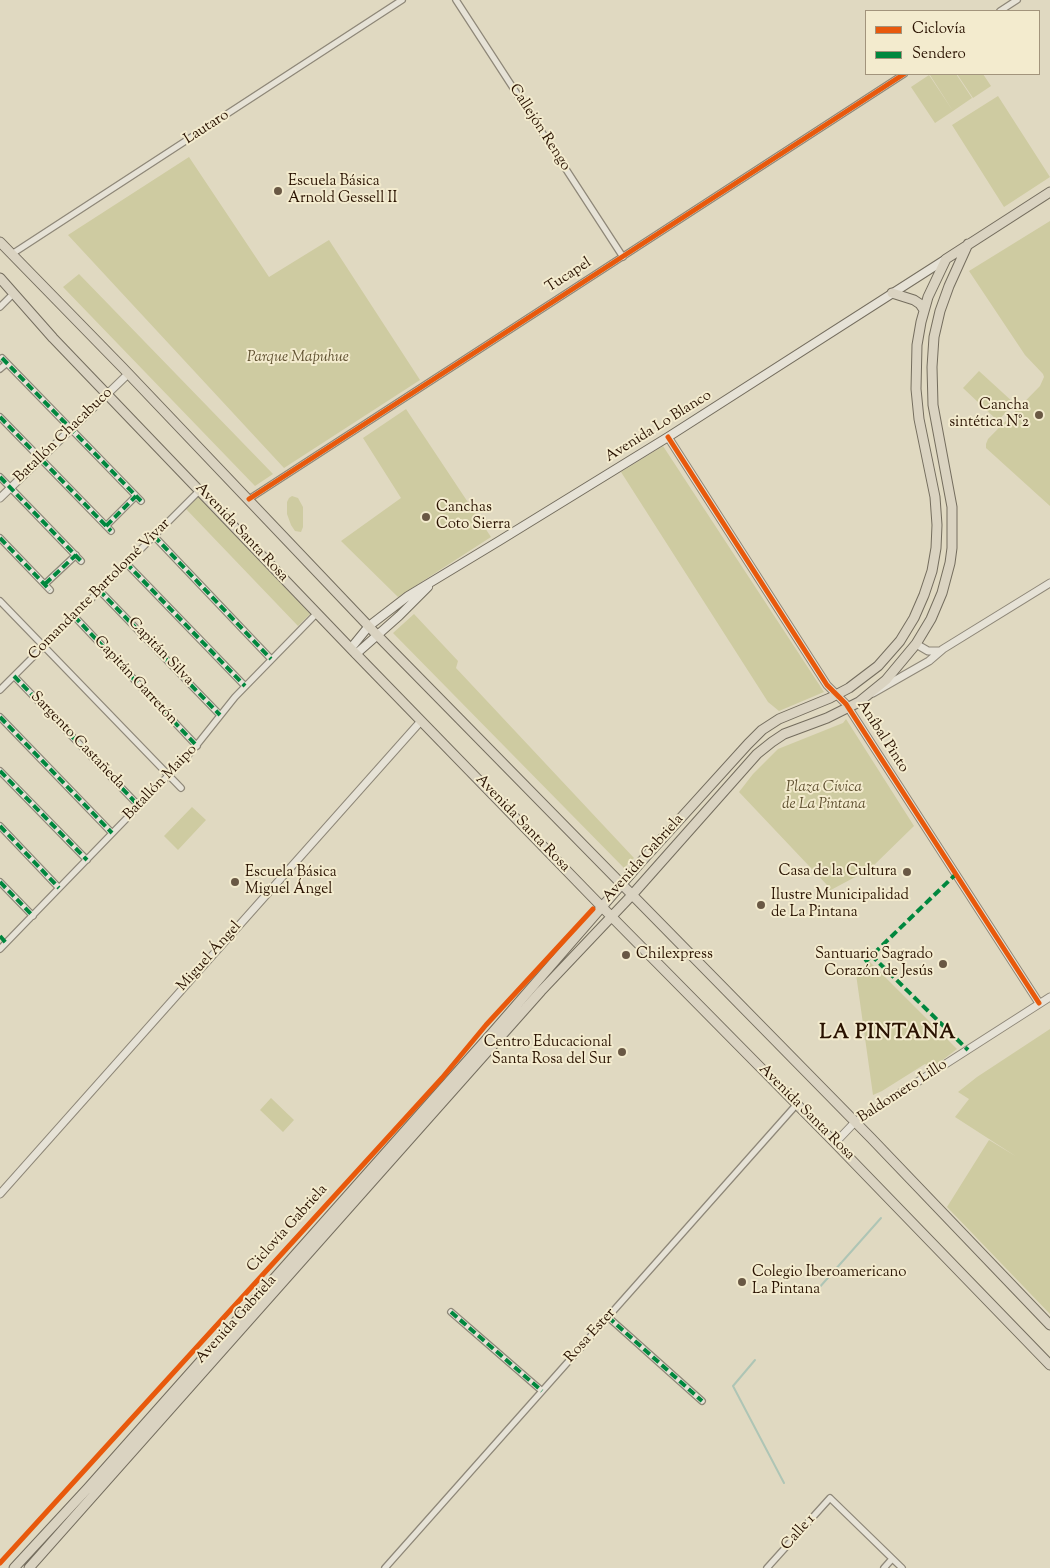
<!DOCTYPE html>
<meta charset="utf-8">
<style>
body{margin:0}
#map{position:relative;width:1050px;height:1568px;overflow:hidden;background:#e0d9c1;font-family:"Sorts Mill Goudy",serif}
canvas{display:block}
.legend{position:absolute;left:865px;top:10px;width:175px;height:65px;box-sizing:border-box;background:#f3ebce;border:1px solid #a2947c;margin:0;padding:6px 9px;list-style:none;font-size:15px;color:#291200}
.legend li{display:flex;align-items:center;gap:10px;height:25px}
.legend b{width:25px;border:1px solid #a2947c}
</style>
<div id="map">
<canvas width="1050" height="1568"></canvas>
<ul class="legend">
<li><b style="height:6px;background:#e8590c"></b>Ciclovía</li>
<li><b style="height:6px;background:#00873e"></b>Sendero</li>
</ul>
</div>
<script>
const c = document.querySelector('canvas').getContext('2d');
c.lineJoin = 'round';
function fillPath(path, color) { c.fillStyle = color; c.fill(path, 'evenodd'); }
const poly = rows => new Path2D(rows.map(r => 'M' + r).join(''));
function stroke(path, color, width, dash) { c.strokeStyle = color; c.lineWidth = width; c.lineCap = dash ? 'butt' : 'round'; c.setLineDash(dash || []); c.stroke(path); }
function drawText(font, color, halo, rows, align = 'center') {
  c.font = font + ' "Sorts Mill Goudy",serif'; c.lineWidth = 4; c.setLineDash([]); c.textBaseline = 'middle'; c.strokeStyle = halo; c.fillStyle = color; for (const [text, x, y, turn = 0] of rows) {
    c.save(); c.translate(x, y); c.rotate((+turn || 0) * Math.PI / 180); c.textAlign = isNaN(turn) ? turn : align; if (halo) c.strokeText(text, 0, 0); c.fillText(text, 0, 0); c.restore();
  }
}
fillPath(poly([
 [932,74,956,74,972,98,953,111,930,75],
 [957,74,983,74,991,86,973,98],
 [929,75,953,111,935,123,911,87],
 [998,96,1050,177,1004,207,952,125],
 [189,157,269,277,329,240,420,380,284,468,68,235],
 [1050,221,1050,506,986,448,986,444,988,439,1040,386,1044,377,1043,374,1025,355,969,271],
 [79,274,273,474,255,486,63,287],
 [979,371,1014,403,998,421,963,388],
 [406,409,491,537,398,597,341,541,401,498,363,438],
 [663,446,824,692,779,711,768,702,621,472],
 [198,496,310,614,298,626,186,509],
 [292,496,298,498,303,507,303,527,301,532,295,531,291,525,287,514,287,502,289,498],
 [414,614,458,661,456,668,634,858,624,868,393,633],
 [846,719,914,826,870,869,829,891,827,885,739,792,753,774,778,749,843,723],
 [192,807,206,820,178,850,164,836],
 [869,961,957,1049,932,1068,925,1064,882,1091,873,1095,856,974],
 [1050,1029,1050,1314,947,1207,989,1140,1017,1157,955,1117,969,1099,958,1092,977,1077],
 [271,1098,294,1120,283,1132,260,1110]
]), '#cecba1');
stroke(poly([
 [818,1289,881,1218],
 [755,1360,733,1386,784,1483]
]), '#aec5b5', 2);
const minor = poly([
 [456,0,623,257],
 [1000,11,1017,0],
 [12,254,402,0],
 [0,307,14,293],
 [2,358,141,501],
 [0,369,7,363],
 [0,417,111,531],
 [0,477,81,561],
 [249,499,904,74],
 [106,526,136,496],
 [154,536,271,659],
 [0,538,50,590],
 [126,563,245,686],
 [45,584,76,555],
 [99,590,220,715],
 [0,601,181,788],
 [74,616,197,746],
 [14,676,139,806],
 [0,690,200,490],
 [0,717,112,833],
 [0,771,87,860],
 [0,826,59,888],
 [0,882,33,916],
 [0,949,192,751,235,697,317,613],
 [451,1312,542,1391],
 [608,1317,702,1401],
 [385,1568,797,1104],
 [767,1568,830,1498,902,1568],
 [884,1568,892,1559]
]);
const tertiary = poly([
 [668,437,827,685,846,704,1039,1003],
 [0,498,128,374],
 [916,644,928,651,940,651],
 [873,693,929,661,943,649,1050,583],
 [835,1143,855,1122,1050,997],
 [0,1194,421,721]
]);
const secondary = poly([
 [351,648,369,626,408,596,499,541,668,437,946,259],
 [356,654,399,616,428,587]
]);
const primary = poly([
 [0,242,122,367,377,635,871,1138,1050,1325],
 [0,278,53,338,356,654,602,907,835,1143,1050,1365],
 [892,293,914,300,920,304,924,310],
 [14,1568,88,1488,493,1032,641,862,748,744,762,730,779,719,830,698,849,688,878,666,900,641,914,618,924,595,932,571,936,548,937,525,935,497,919,419,916,389,917,345,921,322,928,297,946,259,1050,192],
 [29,1568,541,991,632,895,757,754,772,742,784,734,827,718,859,702,886,680,916,644,931,619,942,593,950,563,952,548,952,507,933,405,932,367,934,337,940,311,949,286,968,244]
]);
stroke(minor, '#8e8778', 8);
stroke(tertiary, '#8e8778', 9);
stroke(secondary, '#746d5e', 10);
stroke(primary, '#746d5e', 11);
stroke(minor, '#e6e2d6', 5.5);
stroke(tertiary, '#e6e2d6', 7);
stroke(secondary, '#e6e2d6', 8);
stroke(primary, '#dad3c1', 9);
stroke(poly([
 [2,358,141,501],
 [0,417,111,531],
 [0,477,81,561],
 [106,526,136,496],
 [154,536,271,659],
 [0,538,50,590],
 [126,563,245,686],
 [45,584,76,555],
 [99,590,220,715],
 [74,616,197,746],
 [14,676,139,806],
 [0,717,112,833],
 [0,771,87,860],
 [0,826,59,888],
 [0,882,33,916],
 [0,936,6,943],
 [871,955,968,1050],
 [865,962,956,874],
 [451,1312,542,1391],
 [608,1317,702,1401]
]), '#00873e', 4, [8, 4]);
stroke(poly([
 [668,437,827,685,846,704,1039,1003],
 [249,499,904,74],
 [0,1563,442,1078,486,1025,593,909]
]), '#e8590c', 5);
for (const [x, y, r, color] of [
 [278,191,5,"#695844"],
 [1039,415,5,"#695844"],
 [426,517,5,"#695844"],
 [907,872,5,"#695844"],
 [235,882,5,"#695844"],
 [761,905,5,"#695844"],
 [626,955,5,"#695844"],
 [943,964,5,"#695844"],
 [622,1052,5,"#695844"],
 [742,1282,5,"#695844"]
]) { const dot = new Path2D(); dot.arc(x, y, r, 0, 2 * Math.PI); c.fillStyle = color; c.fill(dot); stroke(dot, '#f3ebce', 2); }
drawText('15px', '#291200', '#f3ebce', [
 ["Lautaro",207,128,-33],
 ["Callejón Rengo",539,128,57],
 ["Tucapel",569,276,-33],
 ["Avenida Lo Blanco",659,427,-32],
 ["Batallón Chacabuco",64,436,-44],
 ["Avenida Santa Rosa",241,533,47],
 ["Comandante Bartolomé Vivar",100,590,-45],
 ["Capitán Silva",160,652,46],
 ["Capitán Garretón",135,681,47],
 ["Aníbal Pinto",882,737,57],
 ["Sargento Castañeda",77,741,46],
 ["Batallón Maipo",161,783,-46],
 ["Avenida Santa Rosa",522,824,46],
 ["Avenida Gabriela",644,859,-48],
 ["Miguel Ángel",210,957,-48],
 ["Baldomero Lillo",903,1092,-33],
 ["Avenida Santa Rosa",806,1113,45],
 ["Ciclovía Gabriela",288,1229,-48],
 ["Avenida Gabriela",237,1320,-48],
 ["Rosa Ester",591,1336,-48],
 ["Calle 1",799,1533,-48]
]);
drawText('15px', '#291200', '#f3ebce', [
 ["Escuela Básica",288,182],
 ["Arnold Gessell II",288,199],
 ["Cancha",1029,406,"right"],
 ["sintética N°2",1029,423,"right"],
 ["Canchas",436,508],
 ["Coto Sierra",436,525],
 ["Casa de la Cultura",897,872,"right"],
 ["Escuela Básica",245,873],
 ["Miguel Ángel",245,890],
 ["Ilustre Municipalidad",771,896],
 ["de La Pintana",771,913],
 ["Chilexpress",636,955],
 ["Santuario Sagrado",933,955,"right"],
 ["Corazón de Jesús",933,972,"right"],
 ["Centro Educacional",612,1043,"right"],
 ["Santa Rosa del Sur",612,1060,"right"],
 ["Colegio Iberoamericano",752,1273],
 ["La Pintana",752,1290]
], 'left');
drawText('italic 15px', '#5e4f2f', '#f3ebce', [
 ["Parque Mapuhue",298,358],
 ["Plaza Cívica",824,788],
 ["de La Pintana",824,805]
]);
c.letterSpacing = '1px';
drawText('bold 20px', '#291200', '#f3ebce', [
 ["LA PINTANA",888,1035]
]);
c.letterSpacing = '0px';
</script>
